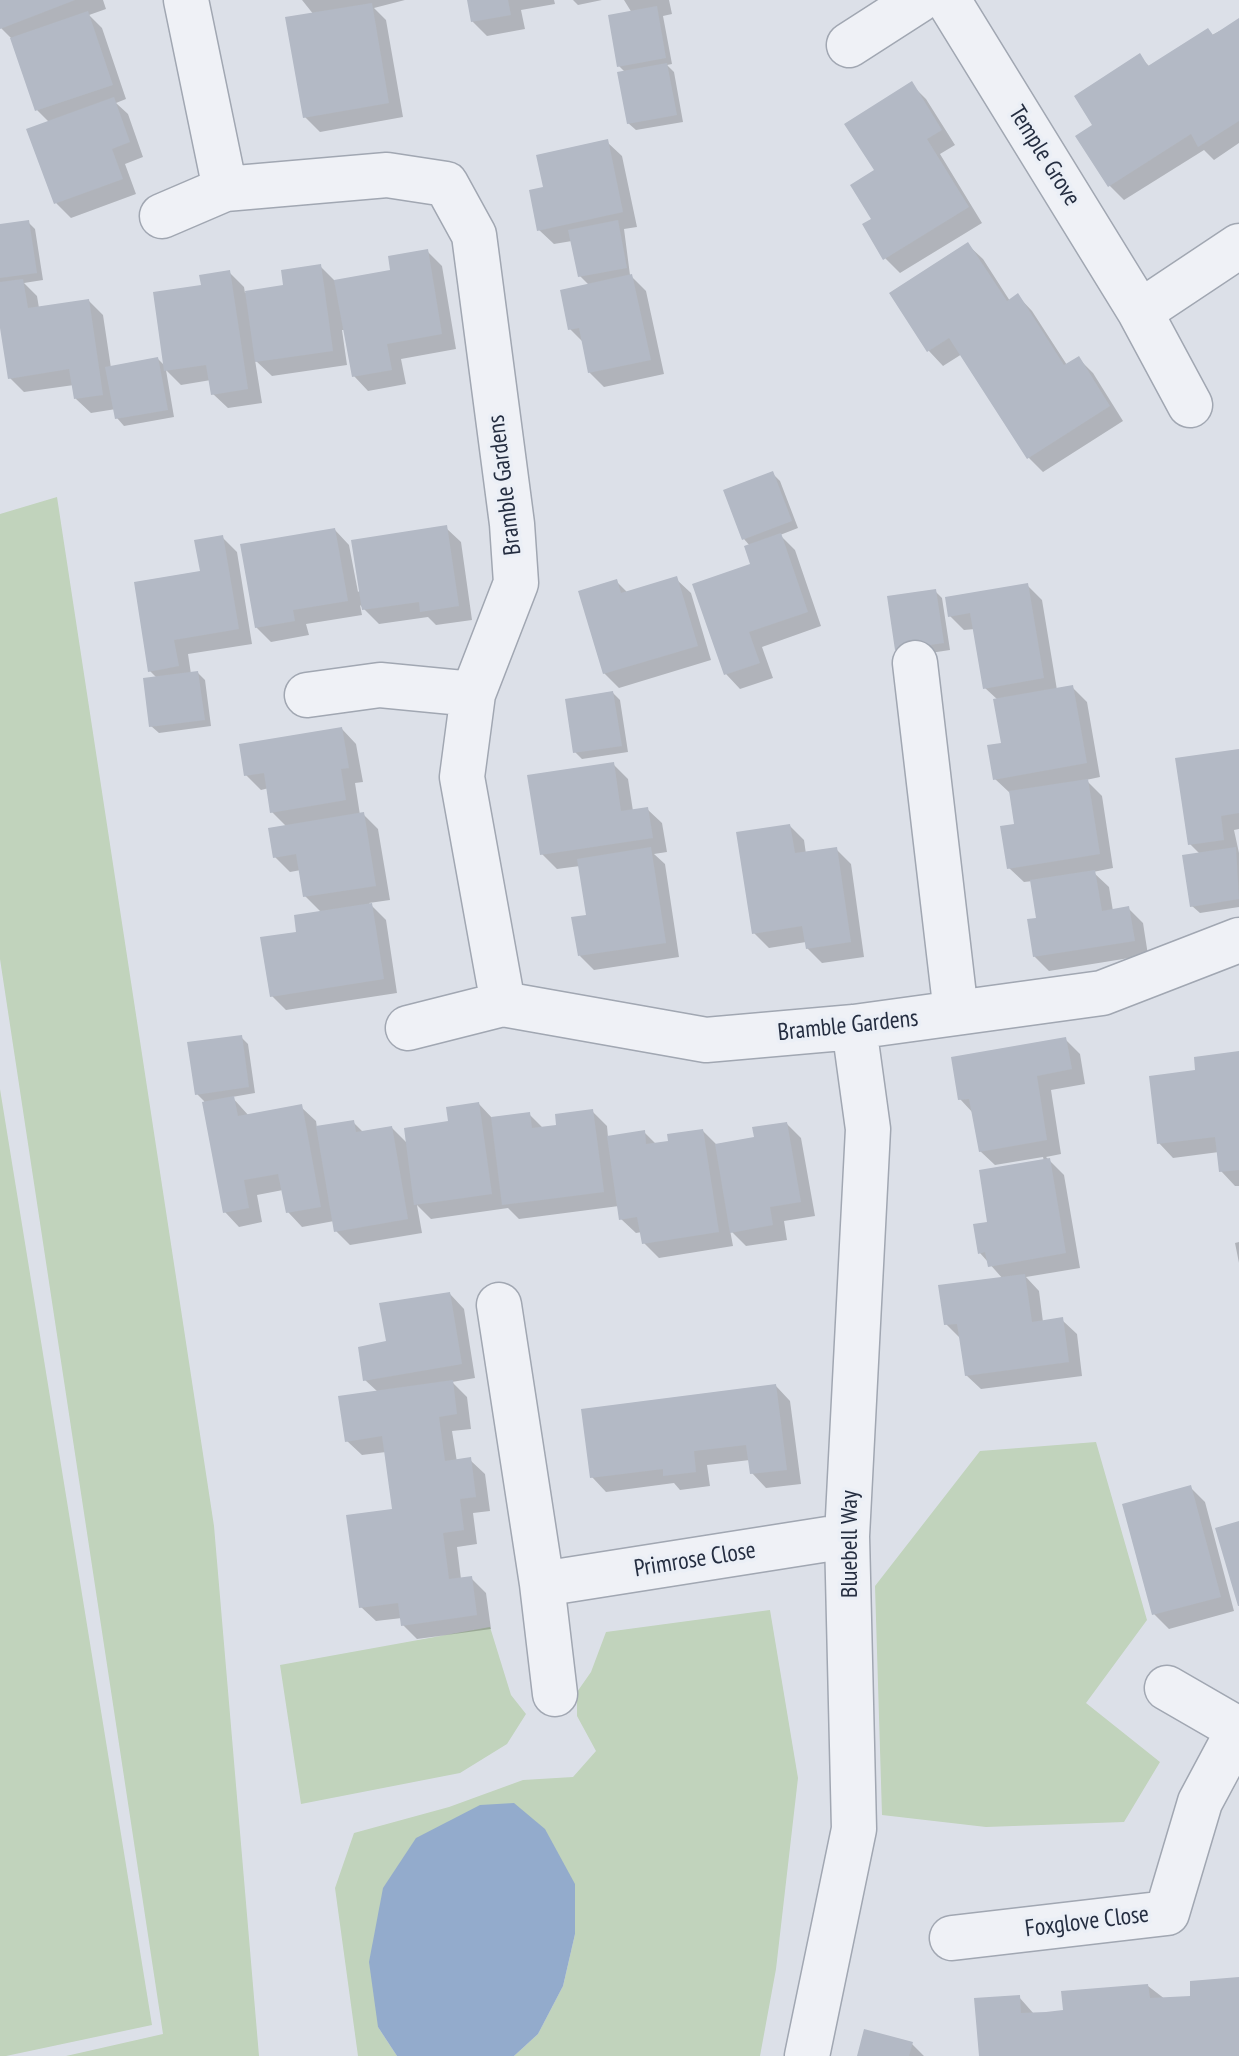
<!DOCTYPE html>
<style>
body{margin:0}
canvas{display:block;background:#dce0e8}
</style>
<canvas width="1239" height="2056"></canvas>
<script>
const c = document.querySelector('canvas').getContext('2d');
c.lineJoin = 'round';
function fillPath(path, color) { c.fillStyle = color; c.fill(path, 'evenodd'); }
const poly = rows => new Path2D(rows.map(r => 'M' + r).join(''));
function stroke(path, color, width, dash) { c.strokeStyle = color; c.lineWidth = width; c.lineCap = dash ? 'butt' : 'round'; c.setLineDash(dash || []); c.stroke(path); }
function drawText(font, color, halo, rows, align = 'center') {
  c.font = font + ' "PT Sans Narrow",sans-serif'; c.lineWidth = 7; c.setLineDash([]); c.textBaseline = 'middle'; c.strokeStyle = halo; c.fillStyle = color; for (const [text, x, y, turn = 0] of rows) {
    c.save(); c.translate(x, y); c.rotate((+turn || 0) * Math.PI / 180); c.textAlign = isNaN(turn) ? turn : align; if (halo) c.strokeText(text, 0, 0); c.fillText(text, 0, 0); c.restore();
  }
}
fillPath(poly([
 [57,497,214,1526,259,2056,66,2056,163,2034,0,959,0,514],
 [0,1089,152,2025,6,2056,0,2056],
 [1096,1442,1147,1620,1086,1703,1160,1762,1124,1822,986,1827,882,1815,875,1586,980,1451],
 [770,1610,798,1778,776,1969,760,2056,514,2056,538,2034,563,1986,575,1934,575,1884,378,2027,397,2056,358,2056,335,1888,354,1833,449,1807,523,1780,573,1777,596,1751,577,1716,577,1692,591,1672,606,1632],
 [490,1627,511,1695,526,1714,507,1744,460,1773,301,1804,280,1665]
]), '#c1d3bc');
fillPath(poly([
 [514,1803,545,1829,575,1884,575,1934,563,1986,538,2034,514,2056,397,2056,378,2027,369,1962,383,1888,416,1838,480,1805]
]), '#93abcc');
fillPath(poly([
 [0,0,103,0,106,9,89,15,102,28,126,99,116,103,128,114,143,157,125,164,136,194,71,218,56,203,50,123,37,110,13,40,1,28],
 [302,0,405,0,374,8,386,20,403,117,320,132,305,117,314,15],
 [469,0,554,0,555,4,521,10,525,29,487,36,472,21],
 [573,0,602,0,578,5],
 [624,0,669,0,672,14,663,16,672,64,667,65,674,72,683,122,636,130,628,123,625,72,619,66,632,13],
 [1239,21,1239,143,1214,160,1204,150,1124,200,1109,185,1095,126,1139,56,1150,67],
 [911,84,926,99,955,145,940,154,982,223,900,273,885,258,874,219,877,171],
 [607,142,622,156,637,227,624,229,630,275,646,291,664,374,604,387,589,372,584,343,570,329,589,285,580,276,572,241,554,244,539,230,546,189],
 [28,222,35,229,43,280,24,283,37,296,39,308,89,301,103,315,111,368,158,359,166,367,203,287,229,272,244,287,245,293,285,287,320,266,336,282,393,271,427,251,442,266,456,349,401,359,406,384,368,391,354,376,345,330,342,330,347,365,272,376,255,360,262,403,228,408,213,394,211,380,181,385,166,370,174,417,124,426,117,418,116,409,91,413,76,399,74,385,24,392,10,378,0,315,0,226],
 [968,245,983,259,1010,301,1018,296,1032,311,1067,365,1078,358,1093,373,1123,421,1043,472,1029,458,962,354,943,366,929,351,891,294],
 [773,474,780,481,798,528,780,535,795,550,821,626,762,647,773,678,740,689,726,674,753,565,750,546,744,539],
 [446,528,461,542,472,620,436,625,428,617,379,624,360,605,362,615,306,624,309,635,271,642,256,627,335,530,349,545,358,592],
 [222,537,237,552,252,644,188,654,191,674,198,673,205,680,211,726,159,733,151,726,157,678,150,671],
 [676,579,691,593,711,660,619,688,604,673,616,581,628,593],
 [1027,585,1042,600,1057,690,1072,687,1087,702,1100,777,1086,780,1102,796,1113,868,1093,872,1109,887,1113,911,1128,908,1143,923,1148,955,1049,971,1034,956,1039,919,1033,881,1024,882,1009,868,1016,826,1010,793,995,779,1003,745,998,700,985,688,975,629,964,630,950,616],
 [935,591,942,598,950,650,904,657,897,649],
 [613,693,620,700,628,752,582,759,575,752],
 [342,729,356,744,363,782,355,783,360,815,363,814,378,829,390,900,369,903,386,920,397,993,286,1010,272,996,299,933,322,913,305,896,301,870,290,872,275,857,287,827,272,812,269,788,261,790,246,775],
 [1239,751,1239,829,1234,830,1239,853,1239,907,1200,913,1192,906,1200,854,1190,844],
 [613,764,628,779,633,811,647,809,662,823,667,852,654,854,665,864,679,957,594,970,580,956,588,916,580,866,557,869,542,854],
 [790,826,804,840,806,854,836,849,851,864,864,957,822,963,807,948,806,942,769,948,754,933],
 [241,1037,248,1044,255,1093,232,1097,249,1116,301,1107,316,1121,317,1128,353,1122,364,1133,392,1128,408,1144,479,1104,493,1119,529,1114,544,1129,558,1127,592,1111,607,1126,608,1137,644,1132,657,1145,703,1131,717,1145,757,1139,787,1124,801,1138,815,1216,784,1221,787,1240,746,1246,730,1230,733,1246,659,1258,644,1243,642,1232,636,1233,621,1219,619,1206,519,1219,508,1208,431,1219,417,1205,422,1233,350,1245,336,1231,334,1221,302,1227,288,1212,283,1190,257,1195,262,1222,239,1227,225,1212,204,1101,197,1094],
 [1065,1039,1080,1054,1085,1084,1051,1090,1061,1154,1046,1157,1064,1175,1080,1268,1026,1277,1039,1291,1043,1322,1062,1320,1077,1334,1082,1376,981,1389,966,1375,961,1339,946,1324,1003,1279,980,1253,990,1224,1044,1161,1043,1157,995,1165,980,1151,973,1113,960,1099],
 [1239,1053,1239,1186,1235,1186,1221,1171,1219,1152,1173,1158,1159,1143,1198,1072],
 [1239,1242,1239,1263,1235,1243],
 [450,1294,464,1309,475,1378,452,1382,467,1397,471,1429,452,1431,457,1462,470,1460,485,1474,490,1511,473,1513,477,1544,457,1547,461,1579,471,1578,486,1593,491,1629,417,1639,403,1625,402,1618,376,1621,361,1607,394,1511,386,1452,362,1455,347,1441,378,1392,365,1380,389,1343],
 [776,1386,790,1401,801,1484,766,1488,752,1473,750,1460,707,1465,710,1486,680,1490,674,1483,606,1492,592,1477],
 [1190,1487,1205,1502,1234,1611,1169,1629,1154,1614],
 [1148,1986,1239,2056,981,2056,1019,1997,1034,2014,1065,2012],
 [912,2044,924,2056,859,2056]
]), '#0003');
fillPath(poly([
 [0,0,75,0,0,29],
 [467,0,508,0,511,15,471,22],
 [372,3,389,103,303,118,285,17],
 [657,6,666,58,617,67,608,15],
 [88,11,113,85,35,111,10,38],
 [1239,18,1239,121,1198,147,1191,134,1108,187,1075,136,1092,125,1074,96,1140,53,1148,66,1208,28,1213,35],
 [667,63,677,115,627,124,617,72],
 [912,81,942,130,927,139,969,207,883,260,862,224,871,219,850,185,874,170,844,124],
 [114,97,130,142,112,149,123,179,54,204,26,129],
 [608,139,623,212,537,231,529,190,543,187,536,155],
 [29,220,37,273,0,278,0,224],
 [618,220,627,268,578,277,568,230],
 [968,242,1007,301,1018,293,1064,365,1079,356,1110,406,1027,459,949,338,927,352,889,293],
 [428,249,442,334,387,344,392,370,352,377,334,280,390,270,388,256],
 [321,264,333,351,255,362,245,291,283,285,281,270],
 [230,270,248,389,211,395,206,365,164,371,153,292,201,285,199,275],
 [632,274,651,360,588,373,579,328,568,330,560,290],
 [23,279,28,308,89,299,103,395,74,399,69,369,8,379,0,328,0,282],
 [158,357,168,410,115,419,105,367],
 [773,471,792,521,742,540,723,490],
 [447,525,459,606,420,612,419,602,362,610,351,540],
 [335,528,348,601,293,610,295,621,255,628,240,544],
 [781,533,808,612,749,632,760,663,724,675,692,584,750,564,744,546],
 [223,535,239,629,174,640,179,666,148,672,134,582,200,571,194,540],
 [677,576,698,646,603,674,578,591,617,579,621,593],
 [1028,583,1044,678,983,689,970,613,948,617,945,597],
 [936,589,944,643,895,650,887,596],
 [198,671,205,720,149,727,143,678],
 [1073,685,1087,763,993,780,987,745,1001,743,993,699],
 [613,691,622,746,573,753,565,699],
 [342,727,349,768,341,769,346,800,270,813,264,773,244,776,239,744],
 [1239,749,1239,813,1221,816,1224,840,1188,845,1175,758],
 [614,762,621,811,648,807,653,838,540,855,527,775],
 [1088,779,1100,854,1007,869,1000,826,1014,824,1009,791],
 [364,812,376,886,303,897,296,854,273,858,268,828],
 [790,824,795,853,837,847,851,942,806,949,802,926,752,934,736,832],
 [651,847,666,943,578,956,571,917,586,915,577,859],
 [1236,847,1239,899,1190,907,1182,855],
 [1095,870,1102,911,1129,906,1135,941,1033,957,1027,919,1036,918,1030,880],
 [372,903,384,979,270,997,260,937,296,932,294,915],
 [242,1035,249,1087,195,1095,187,1042],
 [1066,1037,1072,1069,1037,1076,1047,1140,979,1152,969,1099,958,1100,951,1057],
 [1239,1051,1239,1170,1219,1172,1215,1137,1157,1144,1149,1076,1195,1070,1194,1057],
 [234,1096,238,1116,302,1104,321,1207,286,1213,278,1174,244,1180,249,1208,223,1213,202,1102],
 [479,1102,492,1194,414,1205,404,1128,448,1121,446,1107],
 [593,1109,604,1192,502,1205,491,1117,530,1112,532,1128,556,1125,555,1114],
 [354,1120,356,1132,392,1126,408,1219,334,1232,316,1126],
 [787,1122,801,1202,770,1207,773,1225,730,1233,715,1144,754,1137,752,1127],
 [703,1129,719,1232,642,1244,637,1217,619,1220,607,1136,645,1130,646,1144,668,1141,667,1134],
 [1050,1158,1066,1253,988,1267,985,1252,978,1254,973,1224,987,1222,979,1170],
 [1025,1274,1032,1322,1063,1317,1069,1362,965,1376,957,1324,944,1325,938,1285],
 [450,1292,462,1364,363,1381,358,1347,386,1341,379,1303],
 [453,1380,457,1414,439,1417,445,1461,471,1457,476,1497,460,1499,464,1530,443,1533,449,1579,472,1576,477,1615,401,1626,398,1603,359,1608,346,1515,392,1509,382,1436,345,1442,338,1396],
 [776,1384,787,1470,750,1474,746,1445,694,1451,696,1472,663,1476,663,1469,590,1478,581,1409],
 [1191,1485,1221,1597,1152,1615,1122,1504],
 [1239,1521,1239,1606,1238,1606,1215,1528],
 [1239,1977,1239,2056,979,2056,974,1998,1020,1995,1021,2013,1046,2012,1063,2010,1061,1991,1148,1984,1150,1998,1190,1996,1190,1981],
 [864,2029,913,2042,909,2056,857,2056]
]), '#b3b9c5');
const minor = poly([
 [186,0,225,189,387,175,446,184,474,235,512,524,516,583,473,694,462,777,503,1004,706,1040,854,1027,1102,993,1239,940],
 [948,0,1140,312,1190,405],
 [849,45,919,0],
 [162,216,225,189],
 [1140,312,1239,246],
 [915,663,956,1013],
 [307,695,380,685,473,694],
 [408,1028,503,1004],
 [499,1305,542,1584,555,1694],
 [542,1584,847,1536],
 [1167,1688,1238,1729],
 [952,1938,1167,1913,1200,1802,1239,1729],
 [807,2056,854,1829,847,1536,868,1129,854,1027]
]);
stroke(minor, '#a1a7b2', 47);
stroke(minor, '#eff1f6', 44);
drawText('24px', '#242d40', '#ebeff6', [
 ["Temple Grove",1044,156,58],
 ["Bramble Gardens",505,485,-97],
 ["Bramble Gardens",848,1026,-6],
 ["Bluebell Way",850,1544,-90],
 ["Primrose Close",695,1560,-9],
 ["Foxglove Close",1087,1922,-7]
]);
</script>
